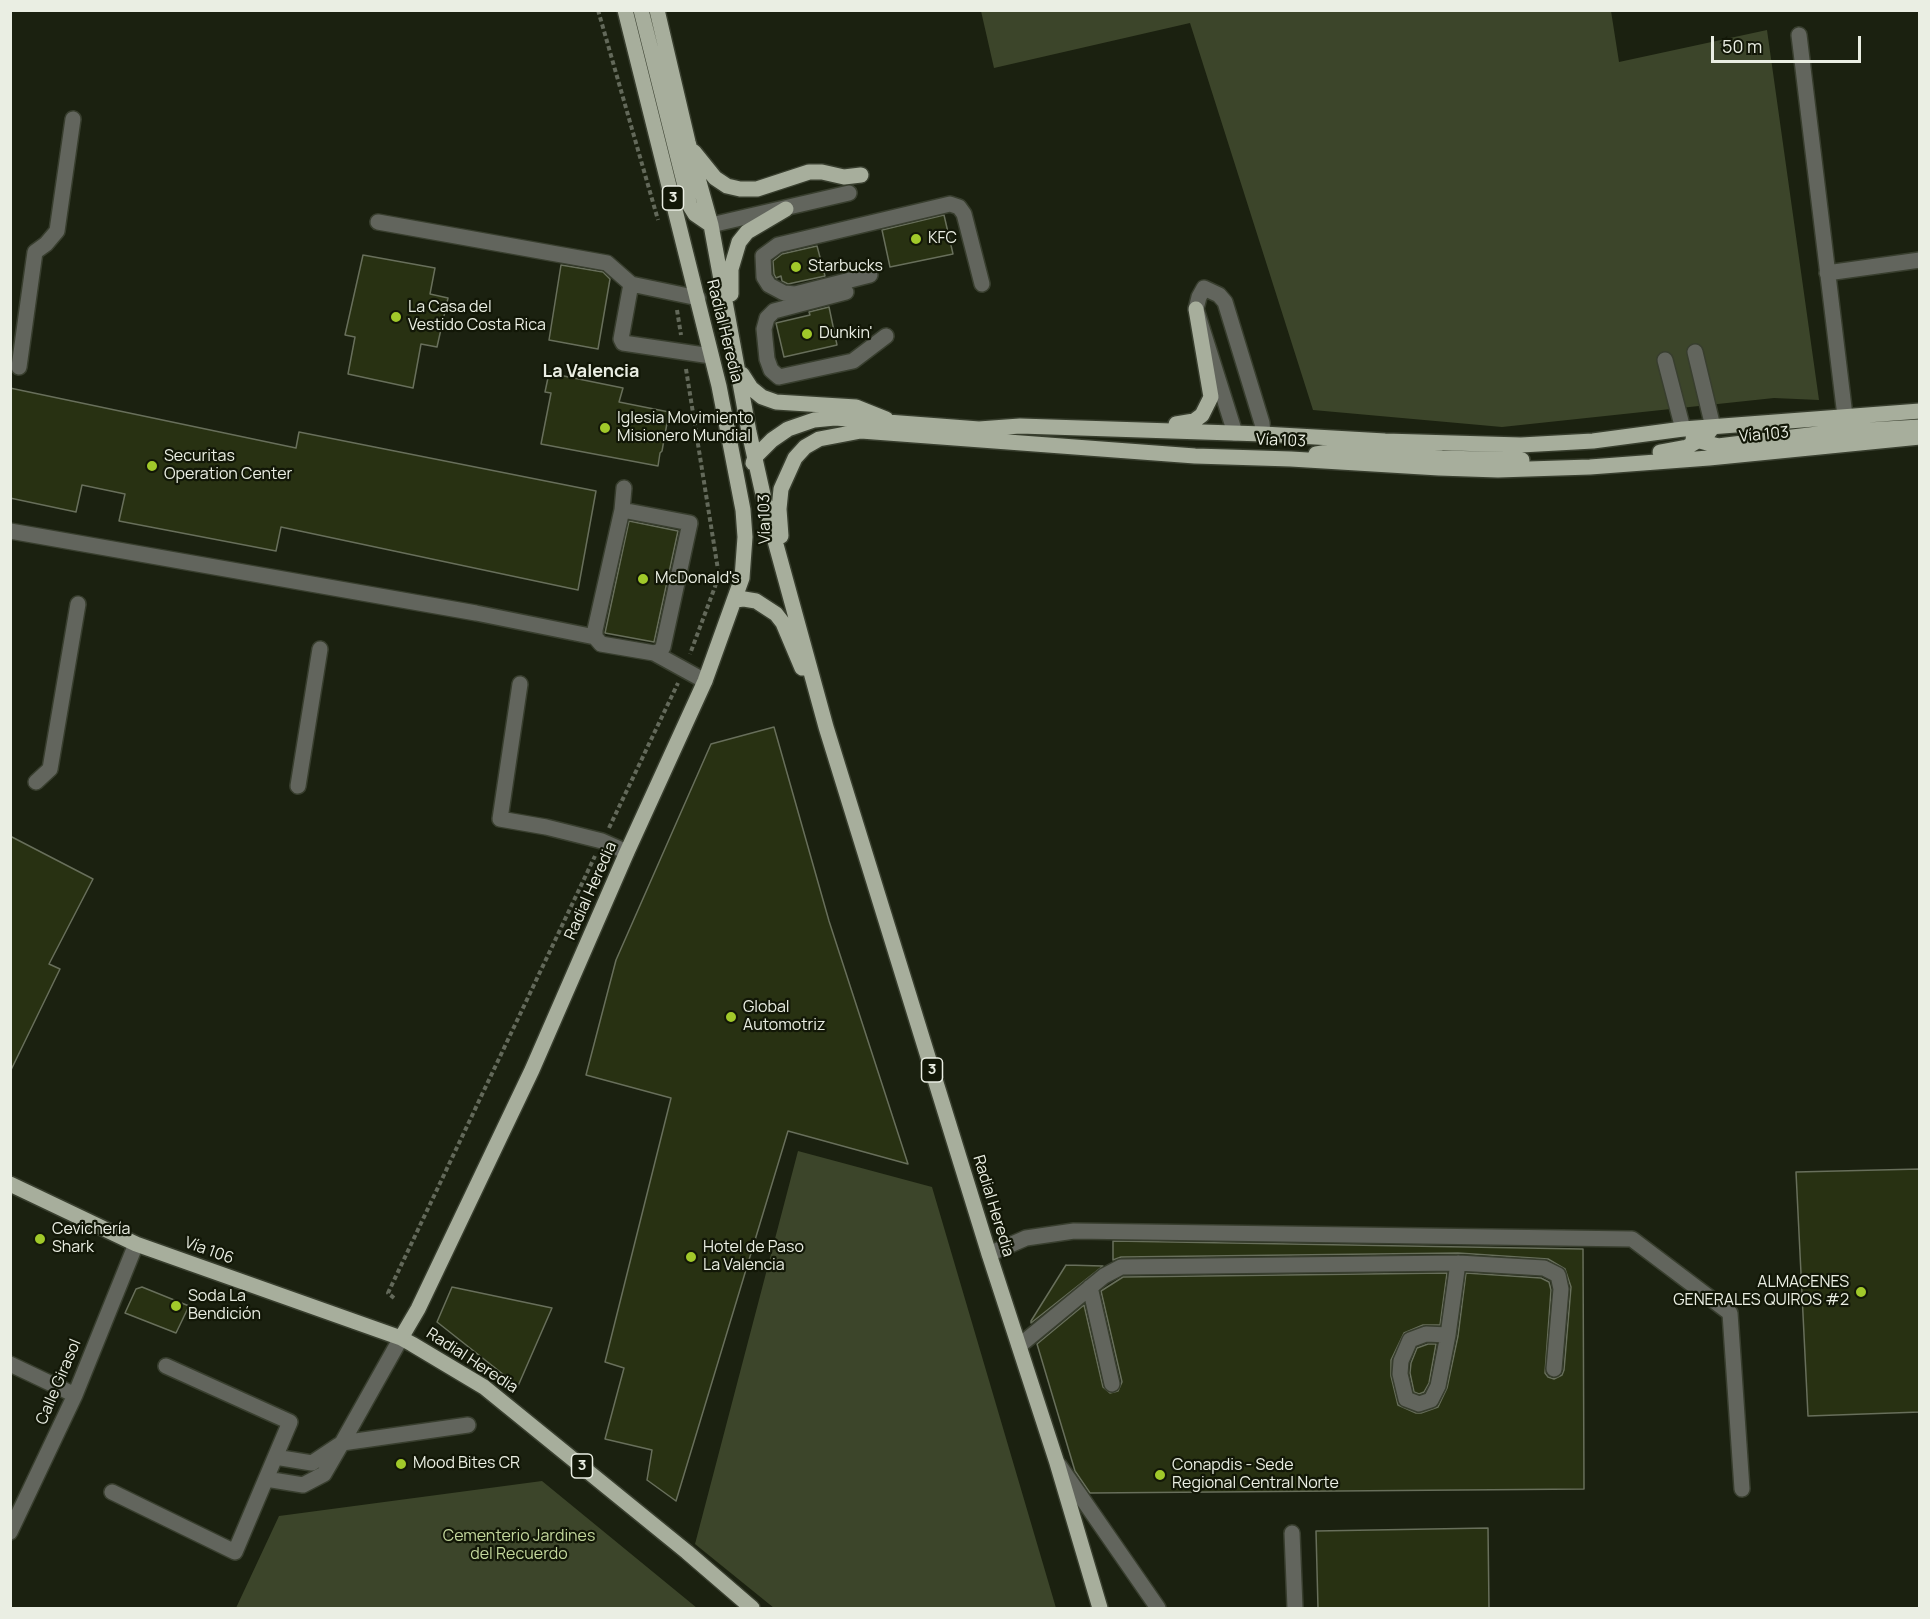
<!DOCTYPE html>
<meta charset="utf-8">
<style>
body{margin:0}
#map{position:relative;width:1930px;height:1619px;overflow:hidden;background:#1b2110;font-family:Manrope,sans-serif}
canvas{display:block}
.frame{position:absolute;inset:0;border:12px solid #eaeee3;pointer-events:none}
.scale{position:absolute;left:1711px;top:36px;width:150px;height:27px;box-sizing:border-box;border:3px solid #eaeee3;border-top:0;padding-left:8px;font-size:18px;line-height:21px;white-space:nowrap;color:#eaeee3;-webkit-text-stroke:4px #121707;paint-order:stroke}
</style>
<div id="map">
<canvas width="1930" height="1619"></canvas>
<div class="frame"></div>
<div class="scale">50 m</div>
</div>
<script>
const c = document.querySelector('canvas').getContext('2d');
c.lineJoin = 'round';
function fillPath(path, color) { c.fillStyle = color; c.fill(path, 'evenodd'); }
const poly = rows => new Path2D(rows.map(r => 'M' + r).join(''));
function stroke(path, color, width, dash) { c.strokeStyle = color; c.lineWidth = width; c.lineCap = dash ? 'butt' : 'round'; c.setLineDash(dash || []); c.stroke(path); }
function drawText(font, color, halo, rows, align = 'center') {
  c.font = font + ' Manrope,sans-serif'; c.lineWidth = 4.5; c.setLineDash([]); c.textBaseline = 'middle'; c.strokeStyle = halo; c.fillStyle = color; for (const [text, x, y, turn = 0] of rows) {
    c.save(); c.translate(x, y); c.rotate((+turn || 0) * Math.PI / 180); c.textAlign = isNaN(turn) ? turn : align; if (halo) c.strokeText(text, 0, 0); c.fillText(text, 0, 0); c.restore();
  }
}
fillPath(poly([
 [981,11,1611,11,1619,62,1767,30,1819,400,1774,398,1502,427,1313,410,1190,23,994,68],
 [798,1151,932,1187,1056,1608,774,1608,695,1544],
 [542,1481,697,1608,236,1608,279,1516]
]), '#3c452a');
const building = poly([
 [944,215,953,254,890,267,882,230,944,215],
 [817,246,825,276,788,284,782,281,781,276,776,278,774,274,773,261,782,254,817,246],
 [363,255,435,268,430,294,448,298,437,347,421,344,413,388,348,374,355,337,345,335,363,255],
 [561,265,603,272,610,279,598,349,549,340,561,265],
 [829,307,837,345,784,357,776,323,810,315,809,312,829,307],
 [549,373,623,388,619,402,669,412,662,451,660,453,658,466,541,444,551,393,545,392,549,373],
 [10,388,296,448,299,432,596,491,578,590,281,527,276,551,119,521,125,494,82,485,76,512,10,498,10,388],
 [629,521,678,531,654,642,605,633,629,521],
 [774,727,829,921,908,1164,788,1131,676,1501,647,1480,652,1450,605,1439,624,1368,605,1362,671,1098,586,1075,616,960,711,744,774,727],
 [10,836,93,879,49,964,60,969,10,1072,10,836],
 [1920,1169,1920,1412,1808,1416,1796,1172,1920,1169],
 [1113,1241,1583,1249,1584,1489,1090,1493,1075,1471,1037,1344,1084,1305,1103,1387,1110,1393,1118,1391,1122,1382,1101,1291,1123,1277,1447,1273,1440,1325,1423,1325,1404,1333,1391,1360,1391,1376,1398,1405,1416,1413,1421,1413,1438,1407,1447,1388,1458,1336,1466,1273,1541,1278,1549,1282,1551,1290,1545,1373,1548,1377,1554,1379,1562,1375,1564,1370,1571,1287,1565,1269,1548,1259,1458,1253,1121,1257,1113,1260,1113,1241],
 [1066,1265,1103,1266,1031,1323,1031,1321,1066,1265],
 [142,1287,189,1306,176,1333,125,1313,136,1289,142,1287],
 [452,1287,552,1308,518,1386,437,1322,452,1287],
 [1428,1344,1436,1344,1429,1383,1424,1392,1419,1394,1414,1392,1410,1373,1411,1363,1417,1348,1428,1344],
 [1488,1528,1489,1608,1318,1608,1316,1531,1488,1528]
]);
fillPath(building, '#283112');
stroke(building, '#686f5b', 1.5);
const minor = poly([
 [1799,35,1845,416],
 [378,222,607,263,631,284,698,298],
 [711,225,849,193],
 [1827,273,1920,260],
 [870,275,795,294,784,293,769,285,764,277,763,256,778,245,950,204,959,207,964,214,982,284],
 [631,284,621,339,623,343,711,356],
 [846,292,774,311,767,318,764,329,767,359,771,370,779,377,853,361,886,336],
 [1695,352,1713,427],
 [1665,360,1683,429],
 [19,367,35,252,46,244,57,231,73,119],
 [1235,433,1196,309,1199,297,1204,288,1219,295,1225,302,1262,423,1263,434],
 [622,510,624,488],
 [10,531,476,613,595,637,601,644,654,653,705,681],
 [595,637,595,630,622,510,690,523,663,647,660,651,654,653],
 [520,684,500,819,546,827,602,841,627,852],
 [36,782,50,769,78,604],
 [298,786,320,649],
 [989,1254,1026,1238,1074,1231,1632,1239,1730,1313,1742,1489],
 [1090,1287,1112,1384],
 [1448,1335,1426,1334,1410,1340,1401,1361,1400,1374,1406,1399,1419,1404,1431,1400,1438,1386,1448,1335,1458,1263],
 [401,1338,342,1443,468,1425],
 [1019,1346,1104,1276,1121,1267,1458,1263,1544,1268,1558,1275,1561,1289,1554,1369],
 [10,1364,75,1395],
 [275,1457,312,1463,339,1445],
 [1059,1465,1158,1608],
 [266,1479,303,1485,324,1474,342,1443],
 [112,1492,235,1552,290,1422,166,1366],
 [10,1532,75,1395,136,1244],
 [1292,1533,1295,1608]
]);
const major = poly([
 [641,10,690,206,695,214,711,225],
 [657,10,688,142,711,225,749,432,766,508,826,727,989,1254,1057,1463,1100,1608],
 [694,152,715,178,727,186,740,189,757,189,809,172,822,172,844,177,861,175],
 [731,294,731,269,739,242,747,232,786,209],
 [742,374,751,388,762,397,776,402,856,407,886,419],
 [1176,424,1194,421,1202,415,1211,397,1196,309],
 [1693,439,1718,446,1834,432,1920,427],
 [1660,452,1687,447,1706,436,1713,427],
 [1316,454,1335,451,1442,458,1522,460],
 [753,463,755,457,772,440,788,429,814,420,835,418,979,429,1020,426,1263,434,1385,441,1521,445,1593,441,1683,429,1920,411],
 [781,536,779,509,781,489,795,458,805,447,819,439,861,431,1195,456,1291,459,1439,468,1498,470,1590,467,1709,458,1920,437],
 [735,600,744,599,756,601,776,614,783,623,802,668],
 [10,1184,136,1244,401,1338,412,1344,484,1387,687,1552,752,1608],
 [401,1338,418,1309,532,1070,627,852,705,681,742,578,745,537,743,510,719,386,625,10]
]);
stroke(minor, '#383e2e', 18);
stroke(major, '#383e2e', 18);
stroke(poly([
 [598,10,658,220],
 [677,310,681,335],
 [686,369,719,576,690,654],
 [609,828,678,683],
 [394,1298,388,1293,595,856]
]), '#63695a', 4, [4.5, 3]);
stroke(minor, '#62655d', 15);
stroke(major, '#a7ae9c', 15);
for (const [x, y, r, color] of [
 [916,239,6,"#a1c92a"],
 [796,267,6,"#a1c92a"],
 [396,317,6,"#a1c92a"],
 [807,334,6,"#a1c92a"],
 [605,428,6,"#a1c92a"],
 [152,466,6,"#a1c92a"],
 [643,579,6,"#a1c92a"],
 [731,1017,6,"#a1c92a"],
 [40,1239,6,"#a1c92a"],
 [691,1257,6,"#a1c92a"],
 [1861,1292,6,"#a1c92a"],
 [176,1306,6,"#a1c92a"],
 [401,1464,6,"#a1c92a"],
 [1160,1475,6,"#a1c92a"]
]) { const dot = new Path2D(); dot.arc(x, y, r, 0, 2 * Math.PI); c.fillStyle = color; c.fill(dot); stroke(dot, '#121707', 2); }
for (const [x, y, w] of [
 [673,198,21],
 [932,1070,21],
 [582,1466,21]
]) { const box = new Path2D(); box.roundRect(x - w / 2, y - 12, w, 24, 4.5); c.fillStyle = '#121707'; c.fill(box); stroke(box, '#eaeee3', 1.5); }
drawText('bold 15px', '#eaeee3', null, [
 ["3",673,198],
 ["3",932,1070],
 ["3",582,1466]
]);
drawText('16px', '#eaeee3', '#121707', [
 ["KFC",928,239],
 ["Starbucks",808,267],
 ["La Casa del",408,308],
 ["Vestido Costa Rica",408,326],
 ["Dunkin'",819,334],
 ["Iglesia Movimiento",617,419],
 ["Misionero Mundial",617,437],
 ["Securitas",164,457],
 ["Operation Center",164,475],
 ["McDonald's",655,579],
 ["Global",743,1008],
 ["Automotriz",743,1026],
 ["Cevichería",52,1230],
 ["Shark",52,1248],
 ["Hotel de Paso",703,1248],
 ["La Valencia",703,1266],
 ["ALMACENES",1849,1283,"right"],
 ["GENERALES QUIROS #2",1849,1301,"right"],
 ["Soda La",188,1297],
 ["Bendición",188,1315],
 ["Mood Bites CR",413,1464],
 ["Conapdis - Sede",1172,1466],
 ["Regional Central Norte",1172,1484]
], 'left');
drawText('16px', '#eaeee3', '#121707', [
 ["Radial Heredia",724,331,76],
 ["Vía 103",1764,435,-5],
 ["Vía 103",1281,441,2],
 ["Vía 103",765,519,-91],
 ["Radial Heredia",591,891,-66],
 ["Radial Heredia",993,1206,73],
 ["Vía 106",209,1251,20],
 ["Radial Heredia",472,1361,33],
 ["Calle Girasol",59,1382,-67]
]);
drawText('16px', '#c3d79c', '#121707', [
 ["Cementerio Jardines",519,1537],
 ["del Recuerdo",519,1555]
]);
drawText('bold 18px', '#eaeee3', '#121707', [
 ["La Valencia",591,372]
]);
</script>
